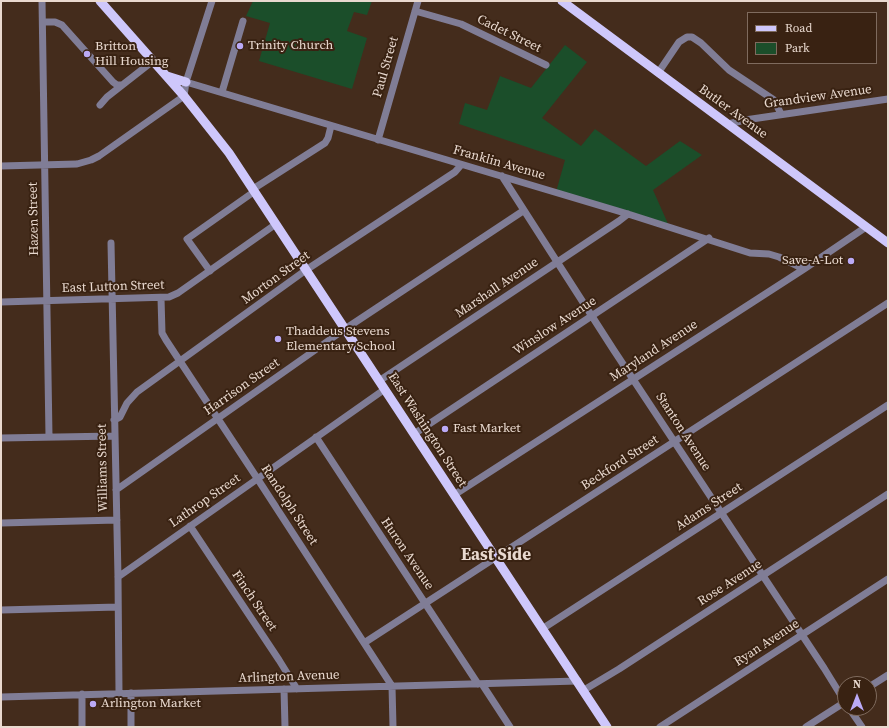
<!DOCTYPE html>
<style>
body{margin:0}
#map{position:relative;width:889px;height:728px;overflow:hidden;background:#442c1c;font-family:"Source Serif 4",serif}
canvas{display:block}
.frame{position:absolute;inset:0;border:2px solid #e9d9cf;pointer-events:none}
.legend{position:absolute;left:747px;top:12px;width:130px;height:52px;box-sizing:border-box;background:#392212;border:1px solid #7f6b5e;margin:0;padding:5px 7px;list-style:none;font-size:12px;color:#e9d9cf}
.legend li{display:flex;align-items:center;gap:8px;height:20px}
.legend b{width:20px;border:1px solid #7f6b5e}
.north{position:absolute;left:837px;top:676px;width:40px;height:40px;box-sizing:border-box;background:#392212;border:1px solid #7f6b5e;border-radius:50%;rotate:0deg;font-size:11px;font-weight:700;line-height:16px;text-align:center;color:#e9d9cf}
.north::after{content:'';display:block;margin:auto;width:14px;height:18px;background:#bbaaf6;clip-path:polygon(50% 0,100% 100%,50% 72%,0 100%)}
</style>
<div id="map">
<canvas width="889" height="728"></canvas>
<div class="frame"></div>
<ul class="legend">
<li><b style="height:5px;background:#cec7fb"></b>Road</li>
<li><b style="height:11px;background:#1b4e2a"></b>Park</li>
</ul>
<div class="north">N</div>
</div>
<script>
const c = document.querySelector('canvas').getContext('2d');
c.lineJoin = 'round';
function fillPath(path, color) { c.fillStyle = color; c.fill(path, 'evenodd'); }
const poly = rows => new Path2D(rows.map(r => 'M' + r).join(''));
function stroke(path, color, width, dash) { c.strokeStyle = color; c.lineWidth = width; c.lineCap = dash ? 'butt' : 'round'; c.setLineDash(dash || []); c.stroke(path); }
function drawText(font, color, halo, rows, align = 'center') {
  c.font = font + ' "Source Serif 4",serif'; c.lineWidth = 4; c.setLineDash([]); c.textBaseline = 'middle'; c.strokeStyle = halo; c.fillStyle = color; for (const [text, x, y, turn = 0] of rows) {
    c.save(); c.translate(x, y); c.rotate((+turn || 0) * Math.PI / 180); c.textAlign = isNaN(turn) ? turn : align; if (halo) c.strokeText(text, 0, 0); c.fillText(text, 0, 0); c.restore();
  }
}
fillPath(poly([
 [253,1,372,1,367,15,354,12,347,31,367,38,352,89,259,61,270,23,246,16],
 [565,45,587,62,542,118,581,146,595,129,646,166,680,141,702,155,653,190,669,226,556,192,565,160,459,124,465,103,487,110,500,76,531,88]
]), '#1b4e2a');
stroke(poly([
 [42,1,49,436],
 [415,11,461,24,546,65],
 [43,22,55,22,62,25,113,82,117,85,122,85],
 [658,73,679,42,687,37,692,37,701,43,729,70,774,100,781,114],
 [186,82,628,214,750,253,769,254,779,257,804,269],
 [222,92,243,21],
 [100,105,107,97,153,61],
 [728,124,745,120,888,99],
 [378,140,418,1],
 [1,166,77,164,91,160,99,156,184,96,186,82,212,1],
 [502,176,613,349,824,668,845,702],
 [253,189,325,143,328,138,331,126],
 [111,243,118,577,119,693],
 [210,271,187,239,255,191],
 [161,298,162,333,166,340,257,478,392,686,393,727],
 [1,302,169,297,178,293,276,224],
 [379,381,619,221,628,214],
 [114,420,120,417,127,403,137,392,306,270,455,172,461,165],
 [414,434,709,238],
 [316,437,478,684],
 [1,438,115,436],
 [116,490,345,329,523,211],
 [454,495,804,269,866,227],
 [1,523,117,520],
 [190,526,279,660,297,689],
 [118,577,385,389],
 [1,610,118,607],
 [542,629,888,405],
 [364,643,888,303],
 [482,684,510,727],
 [869,687,888,675],
 [284,689,285,727],
 [584,690,619,669,888,494],
 [131,693,131,727],
 [82,694,82,727],
 [1,697,578,681],
 [849,708,862,727],
 [660,727,888,579],
 [806,727,845,702]
]), '#807d96', 7);
stroke(poly([
 [100,1,184,96,229,153,607,727],
 [562,1,888,243],
 [167,76,186,82]
]), '#cec7fb', 9);
for (const [x, y, r, color] of [
 [240,46,4,"#bbaaf6"],
 [87,54,4,"#bbaaf6"],
 [851,261,4,"#bbaaf6"],
 [278,339,4,"#bbaaf6"],
 [445,429,4,"#bbaaf6"],
 [93,704,4,"#bbaaf6"]
]) { const dot = new Path2D(); dot.arc(x, y, r, 0, 2 * Math.PI); c.fillStyle = color; c.fill(dot); stroke(dot, '#392212', 1.5); }
drawText('13px', '#e9d9cf', '#392212', [
 ["Cadet Street",509,34,26],
 ["Paul Street",386,67,-74],
 ["Grandview Avenue",818,97,-8],
 ["Butler Avenue",733,112,36],
 ["Franklin Avenue",499,163,16],
 ["Hazen Street",34,219,-91],
 ["Morton Street",276,278,-36],
 ["East Lutton Street",113,287,-2],
 ["Marshall Avenue",497,288,-34],
 ["Winslow Avenue",555,326,-33],
 ["Maryland Avenue",654,351,-33],
 ["Harrison Street",242,387,-35],
 ["East Washington Street",427,430,57],
 ["Stanton Avenue",683,432,57],
 ["Beckford Street",620,463,-33],
 ["Williams Street",103,468,-91],
 ["Lathrop Street",205,501,-35],
 ["Randolph Street",289,505,57],
 ["Adams Street",709,507,-33],
 ["Huron Avenue",407,554,56],
 ["Rose Avenue",730,583,-33],
 ["Finch Street",254,601,56],
 ["Ryan Avenue",767,643,-33],
 ["Arlington Avenue",289,677,-2]
]);
drawText('13px', '#e9d9cf', '#392212', [
 ["Trinity Church",248,46],
 ["Britton",95,47],
 ["Hill Housing",95,62],
 ["Save-A-Lot",843,261,"right"],
 ["Thaddeus Stevens",286,332],
 ["Elementary School",286,347],
 ["Fast Market",453,429],
 ["Arlington Market",101,704]
], 'left');
drawText('bold 17px', '#e9d9cf', '#392212', [
 ["East Side",496,556]
]);
</script>
